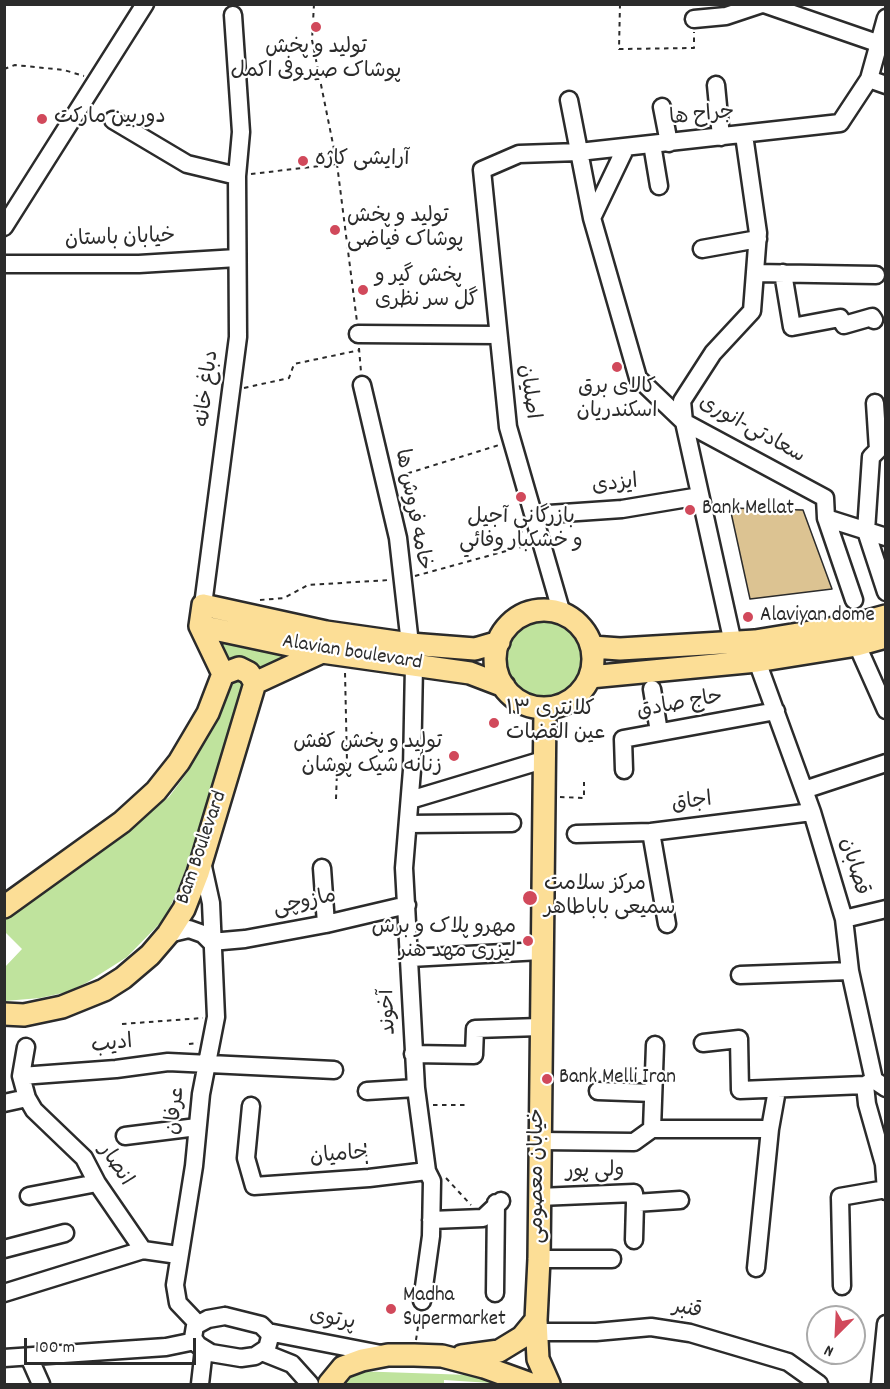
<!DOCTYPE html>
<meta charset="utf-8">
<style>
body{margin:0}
#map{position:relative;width:890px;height:1389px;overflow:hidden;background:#fff;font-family:Dekko,sans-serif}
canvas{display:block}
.frame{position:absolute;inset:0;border:6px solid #2b2b2b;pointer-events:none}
.north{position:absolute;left:806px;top:1305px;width:60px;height:60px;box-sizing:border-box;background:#fff;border:2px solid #aaa;border-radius:50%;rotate:204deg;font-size:16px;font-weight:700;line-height:24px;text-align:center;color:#2b2b2b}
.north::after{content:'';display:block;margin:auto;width:21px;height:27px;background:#d1495b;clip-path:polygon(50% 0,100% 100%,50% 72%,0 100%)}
.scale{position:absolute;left:24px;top:1338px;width:172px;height:27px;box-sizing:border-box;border:3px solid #2b2b2b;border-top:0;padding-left:8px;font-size:18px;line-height:21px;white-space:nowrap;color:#2b2b2b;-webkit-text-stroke:4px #fff;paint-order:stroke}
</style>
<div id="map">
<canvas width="890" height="1389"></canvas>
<div class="frame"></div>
<div class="north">N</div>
<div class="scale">100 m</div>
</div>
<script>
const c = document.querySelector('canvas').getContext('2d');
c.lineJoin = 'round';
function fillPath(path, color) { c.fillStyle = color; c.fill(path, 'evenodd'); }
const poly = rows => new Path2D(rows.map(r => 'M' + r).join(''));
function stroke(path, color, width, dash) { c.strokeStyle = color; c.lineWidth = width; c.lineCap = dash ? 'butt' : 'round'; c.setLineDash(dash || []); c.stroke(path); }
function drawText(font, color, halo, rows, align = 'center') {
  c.font = font + ' Dekko,"Playpen Sans Arabic",sans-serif'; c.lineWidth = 4.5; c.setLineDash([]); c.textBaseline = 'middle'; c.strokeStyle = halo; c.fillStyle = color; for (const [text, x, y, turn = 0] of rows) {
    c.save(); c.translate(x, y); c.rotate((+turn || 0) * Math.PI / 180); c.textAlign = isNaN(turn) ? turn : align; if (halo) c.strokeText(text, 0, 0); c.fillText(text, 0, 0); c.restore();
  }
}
fillPath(poly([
 '507 659a37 37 0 1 1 74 0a37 37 0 1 1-74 0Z',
 [220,638,286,654,260,670,244,659,228,661],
 [238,680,245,686,184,874,166,917,127,957,86,983,67,992,40,998,5,1001,5,967,22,949,5,932,5,920,169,797,189,770,234,682],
 [354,1371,499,1376,506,1384,444,1380,444,1384,342,1384]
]), '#bfe39d');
const building = poly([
 [730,508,803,510,832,589,750,599,730,508]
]);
fillPath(building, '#dcc392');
stroke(building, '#2b2b2b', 1.5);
const minor = poly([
 [764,4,877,43],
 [233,15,241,132,237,176],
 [694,19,726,16,762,4],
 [869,79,886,85],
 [716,85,721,137],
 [569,100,592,218,638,378,684,422,825,498,826,518,886,537],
 [662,107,669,143],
 [113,120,187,164,237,176,238,337,203,605],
 [652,144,659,186],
 [592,218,626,147],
 [4,227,145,4],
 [702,249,758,239],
 [4,264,139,264,237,258],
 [755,273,876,275],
 [783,273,792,327,840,318,844,325,872,317,874,320],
 [358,334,497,335],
 [362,385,398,538,410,644],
 [875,403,878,450,871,457,866,531,886,592],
 [534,515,622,509,700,496],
 [826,518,854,600],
 [562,614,508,427,482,170,519,154,579,152,840,123,869,79,886,18],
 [733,643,684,422,682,401,713,353,752,311,758,233,744,135],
 [857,645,886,710],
 [757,661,812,812,844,919,850,971,874,1080,886,1088],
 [414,665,412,770,404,868,416,1088,427,1171,432,1181,431,1236,422,1301],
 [652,689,659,732],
 [624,770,623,739,776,711],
 [804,790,886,763],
 [410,800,543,760],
 [408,824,512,823],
 [651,832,667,924],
 [576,834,651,832,812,812],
 [322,868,326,924],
 [844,919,886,909],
 [168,934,189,929,203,934,211,942],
 [211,942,245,939,326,924,407,905],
 [410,958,541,951],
 [740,975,850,971],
 [703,1043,739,1039,740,1090,865,1085,874,1080],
 [26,1047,21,1076,27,1098,34,1110,84,1158,97,1183,143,1250],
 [413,1054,474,1055,475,1029,540,1027],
 [21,1076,116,1069,168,1062,334,1070],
 [865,1085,867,1104,884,1164,886,1191],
 [367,1091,416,1088],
 [598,1091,653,1093],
 [4,1103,27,1098],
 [251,1106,246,1158,254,1186,369,1178,427,1171],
 [652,1129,770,1129],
 [652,1129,655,1045],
 [125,1136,197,1127],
 [539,1141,634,1142,652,1129],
 [29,1196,97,1183],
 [539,1197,634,1193,635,1203,680,1200],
 [431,1220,483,1218,501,1201],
 [634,1240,635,1203],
 [4,1249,65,1233],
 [539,1259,612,1259],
 [756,1268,770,1129,777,1090],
 [842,1286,840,1197,886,1189],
 [4,1293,143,1250,178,1255],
 [495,1293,496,1203],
 [225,1316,261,1325,268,1332,270,1337,267,1348,255,1356,241,1358,211,1353,198,1345,193,1338,195,1326,208,1319,225,1316],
 [198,1324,178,1303,175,1285,194,1166,201,1094,216,1017,211,903,202,862],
 [268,1332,381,1354],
 [536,1332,596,1332,651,1327,690,1333,788,1362,819,1384],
 [262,1352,292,1364,310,1384],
 [29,1357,41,1384],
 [4,1358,166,1347,195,1341],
 [200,1384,204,1349],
 [880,1384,886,1324]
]);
const major = poly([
 '495 659a49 49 0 1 1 98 0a49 49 0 1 1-98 0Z',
 [200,626,203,605,326,632,410,644,475,649,499,642],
 [200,626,322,652,470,673,504,686],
 [592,647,620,649,755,641,853,625,886,616],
 [223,674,239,668,249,673,255,683],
 [590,677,757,661,857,645,886,637],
 [545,709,539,1259,536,1320,538,1359,549,1384],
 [4,907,122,822,156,791,179,762,208,713,223,674,200,626],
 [4,1014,24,1015,62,1007,104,990,123,978,150,955,168,934,184,909,198,873,255,683,322,652],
 [462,1356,499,1351,522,1337,536,1320],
 [329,1384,343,1367,362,1360,388,1355,414,1355,442,1356,484,1367,531,1384]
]);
stroke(minor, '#2b2b2b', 21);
stroke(major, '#2b2b2b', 26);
stroke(poly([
 [314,4,312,40,337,164,357,322],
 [620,4,619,49,694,48,694,32],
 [4,69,15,65,64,70,84,76],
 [251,174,337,164],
 [359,348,361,372],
 [244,388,289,378,294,364,360,350],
 [399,476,499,445],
 [415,576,528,545],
 [260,600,284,598,308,585,389,580],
 [560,797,584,798,584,782],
 [336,799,337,771,347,762,345,672],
 [122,1024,203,1018],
 [189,1044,198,1043],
 [114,1045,115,1054],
 [433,1105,469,1105],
 [365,1143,367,1164],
 [446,1178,471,1205],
 [416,1340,420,1313]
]), '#2b2b2b', 2, [4.5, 4.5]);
stroke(minor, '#fff', 16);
stroke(major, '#fcde96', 21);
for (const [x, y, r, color] of [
 [316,27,6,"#d1495b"],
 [42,119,6,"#d1495b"],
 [303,161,6,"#d1495b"],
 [335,230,6,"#d1495b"],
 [363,290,6,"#d1495b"],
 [617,367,6,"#d1495b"],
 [521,497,6,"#d1495b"],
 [690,510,6,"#d1495b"],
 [748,617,6,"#d1495b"],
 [494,723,6,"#d1495b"],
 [454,756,6,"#d1495b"],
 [530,898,8,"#d1495b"],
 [528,941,6,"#d1495b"],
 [547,1079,6,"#d1495b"],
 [391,1309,6,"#d1495b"]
]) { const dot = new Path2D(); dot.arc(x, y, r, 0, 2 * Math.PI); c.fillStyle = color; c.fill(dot); stroke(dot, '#fff', 2); }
drawText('21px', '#2b2b2b', '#fff', [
 ["تولید و پخش",316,49,"center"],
 ["پوشاک صیروفی اکمل",316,73,"center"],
 ["دوربین مارکت",54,119],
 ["آرایشی کاژه",315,161],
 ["تولید و پخش",347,218],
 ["پوشاک فیاضی",347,242],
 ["پخش گیر و",375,278],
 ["گل سر نظری",375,302],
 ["کالای برق",617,389,"center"],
 ["اسکندریان",617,413,"center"],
 ["Bank Mellat",702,510],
 ["بازرگاني آجيل",521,519,"center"],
 ["و خشكبار وفائي",521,543,"center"],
 ["Alaviyan dome",760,617],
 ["کلانتری ۱۳",506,711],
 ["عین القضات",506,735],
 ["تولید و پخش کفش",442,744,"right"],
 ["زنانه شیک پوشان",442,768,"right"],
 ["مرکز سلامت",544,886],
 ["سمیعی باباطاهر",544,910],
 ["مهرو پلاک و برش",516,929,"right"],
 ["لیزری مهد هنر",516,953,"right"],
 ["Bank Melli Iran",559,1079],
 ["Madha",403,1297],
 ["Supermarket",403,1321]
], 'left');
drawText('21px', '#2b2b2b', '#fff', [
 ["جراح ها",702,117,-6],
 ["خیابان باستان",120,240,-2],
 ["دباغ خانه",209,389,-83],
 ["اصلیان",527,392,82],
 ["سعادتی-انوری",751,431,29],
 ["ایزدی",615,486,-6],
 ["خامه فروش ها",411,510,79],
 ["Alavian boulevard",352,654,9],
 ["حاج صادق",680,706,-10],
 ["اجاق",692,804,-7],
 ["Bam Boulevard",203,848,-71],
 ["قصابان",852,867,74],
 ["مازوچی",305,904,-12],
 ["آخوند",390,1012,-92],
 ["ادیب",112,1046,-6],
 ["عرفان",177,1111,-83],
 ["حامیان",339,1157,-4],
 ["انصار",114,1166,57],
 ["ولی پور",595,1173,-1],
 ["خیابان معصومی",539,1176,-90],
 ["قنبر",687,1311,11],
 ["پرتوی",332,1321,11]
]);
</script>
